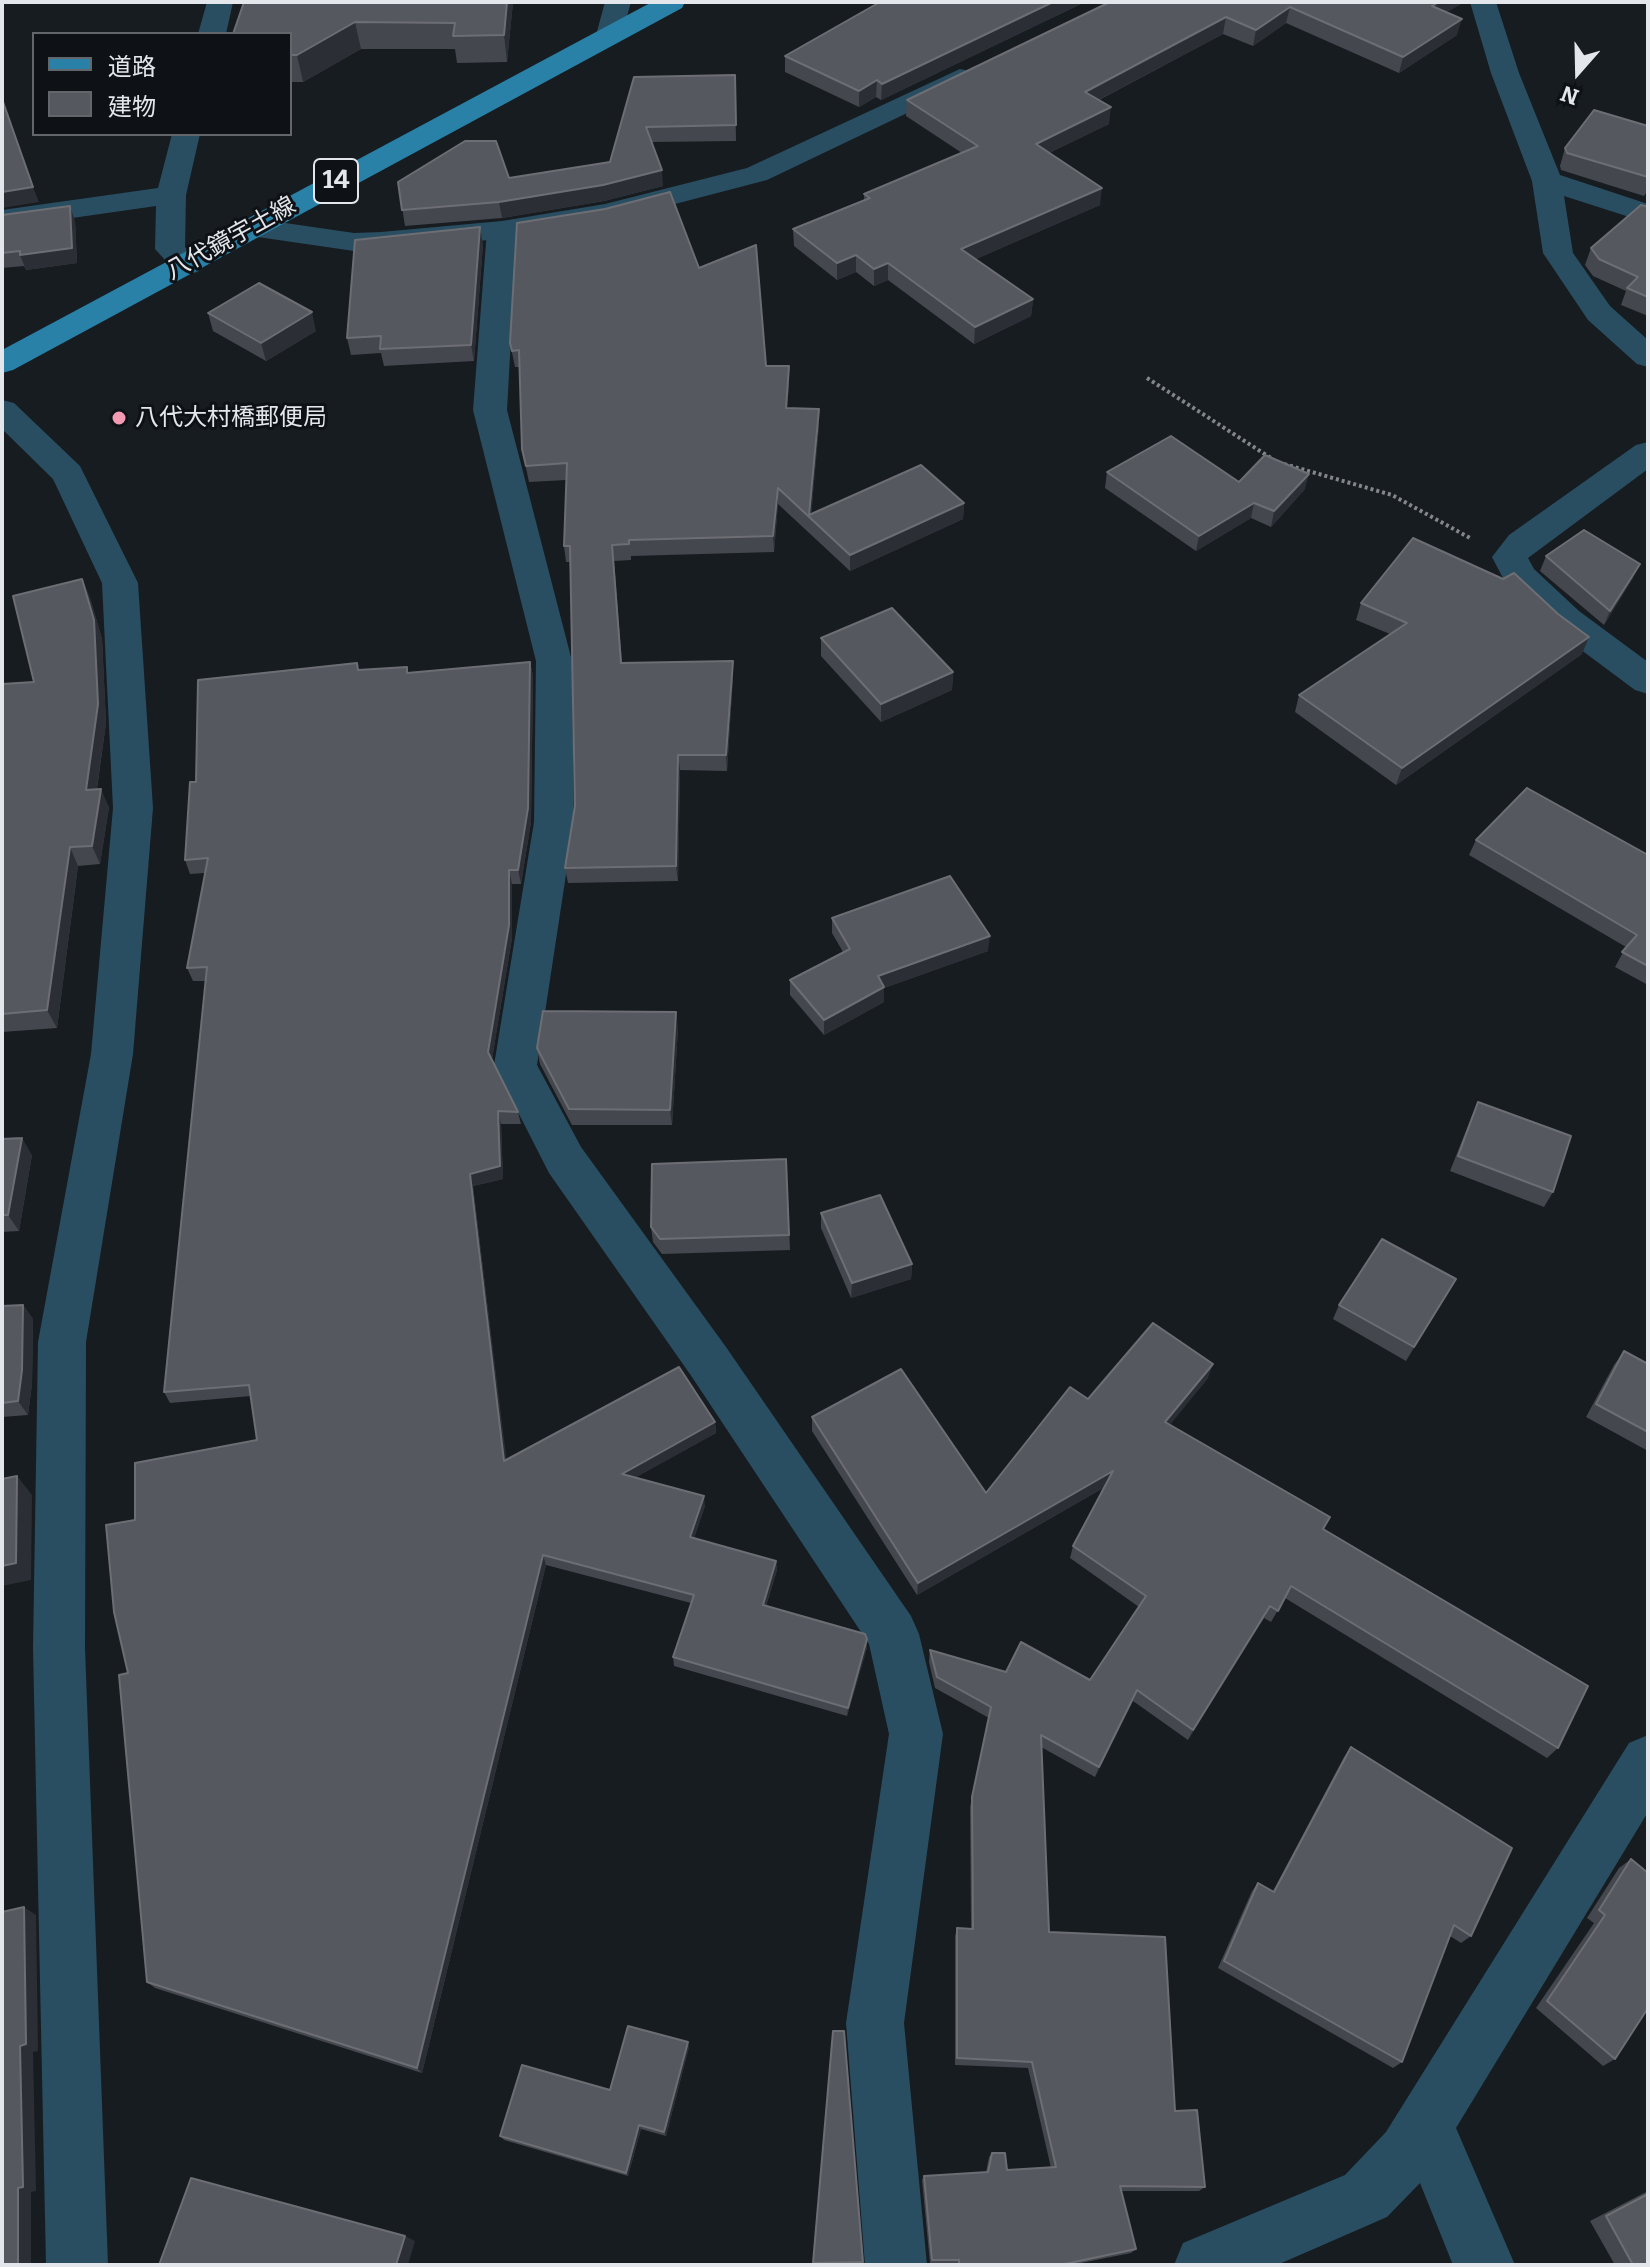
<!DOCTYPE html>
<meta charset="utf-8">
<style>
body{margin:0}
#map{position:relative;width:1650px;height:2267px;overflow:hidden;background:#171c21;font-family:Bitter,"Noto Sans JP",serif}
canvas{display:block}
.frame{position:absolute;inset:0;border:4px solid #e3e6ea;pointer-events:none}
.legend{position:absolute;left:32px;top:32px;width:260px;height:104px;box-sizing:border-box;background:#0e1217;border:2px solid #63676b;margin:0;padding:10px 14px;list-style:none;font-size:24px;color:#e3e6ea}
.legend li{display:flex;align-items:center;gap:16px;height:40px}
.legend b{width:40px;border:2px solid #63676b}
.north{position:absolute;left:1538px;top:32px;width:80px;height:80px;-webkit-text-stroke:6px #0e1217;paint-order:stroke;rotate:200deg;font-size:22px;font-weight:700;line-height:32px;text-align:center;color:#e3e6ea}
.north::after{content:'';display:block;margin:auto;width:28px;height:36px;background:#e3e6ea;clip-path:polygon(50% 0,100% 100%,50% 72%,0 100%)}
</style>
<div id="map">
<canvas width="1650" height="2267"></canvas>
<div class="frame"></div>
<ul class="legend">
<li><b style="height:10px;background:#2981a7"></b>道路</li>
<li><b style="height:22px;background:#56585f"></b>建物</li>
</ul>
<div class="north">N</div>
</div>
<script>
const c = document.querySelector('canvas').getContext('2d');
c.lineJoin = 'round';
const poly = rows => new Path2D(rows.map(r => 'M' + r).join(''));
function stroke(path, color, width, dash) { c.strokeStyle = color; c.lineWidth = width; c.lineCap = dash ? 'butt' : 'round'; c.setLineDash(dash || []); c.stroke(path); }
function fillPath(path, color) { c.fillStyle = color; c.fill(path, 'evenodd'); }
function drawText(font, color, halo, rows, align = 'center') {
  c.font = font + ' Bitter,"Noto Sans JP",serif'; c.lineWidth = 6; c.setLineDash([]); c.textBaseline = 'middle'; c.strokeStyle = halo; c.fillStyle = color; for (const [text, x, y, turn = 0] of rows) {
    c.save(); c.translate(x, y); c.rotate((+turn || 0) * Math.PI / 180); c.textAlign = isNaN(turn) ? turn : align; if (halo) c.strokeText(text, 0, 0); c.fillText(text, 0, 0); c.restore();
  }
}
stroke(poly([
 [1147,378,1274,460],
 [1284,464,1392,495,1470,538]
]), '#83878b', 4, [3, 3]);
fillPath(poly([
 [207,2,233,2,226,34,198,34,207,2],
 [605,2,631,2,620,41,610,43,600,41,596,35,605,2],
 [1470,2,1496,2,1519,73,1560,175,1648,204,1648,223,1564,196,1573,253,1610,306,1648,340,1648,367,1637,364,1588,320,1543,253,1532,181,1491,73,1470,2],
 [172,134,200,134,186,195,185,247,202,265,198,272,187,274,176,272,155,249,156,206,2,228,2,210,158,188,172,134],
 [502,221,513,224,517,230,507,410,572,661,574,822,537,1065,581,1147,726,1347,911,1616,919,1634,943,1734,904,2023,927,2265,865,2265,846,2023,889,1734,869,1644,692,1377,549,1173,494,1065,534,822,536,661,473,410,487,230,491,224,502,221],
 [1648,442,1648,469,1528,558,1534,569,1579,611,1648,662,1648,694,1635,690,1553,629,1506,584,1492,557,1509,535,1636,445,1648,442],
 [1648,1735,1648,1812,1456,2128,1515,2265,1453,2265,1420,2183,1387,2217,1277,2265,1174,2265,1183,2243,1345,2175,1386,2132,1629,1743,1648,1735]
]), '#294e61');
fillPath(poly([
 [960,69,970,71,974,77,970,83,767,180,606,222,502,239,354,251,251,236,240,233,236,227,240,221,251,218,354,233,381,232,502,221,605,204,747,168,960,69],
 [2,400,14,403,80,466,138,583,153,808,133,1054,86,1342,85,1648,108,2265,46,2265,33,1648,38,1342,91,1054,113,808,102,583,53,479,2,429,2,400]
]), '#294e61');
fillPath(poly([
 [652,2,685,2,682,8,13,370,2,373,2,350,652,2]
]), '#2981a7');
fillPath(poly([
 [513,2,507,62,457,63,455,49,361,49,303,82,290,82,290,34,233,34],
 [1085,2,881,100,876,97,859,107,785,72,785,56],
 [1110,2,1446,12,1457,35,1399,73,1286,23,1253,46,1223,34,1099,100,1109,124,1049,153,1100,205,976,259,1033,299,1031,316,974,344,888,280,874,286,856,272,837,280,794,246,793,229,864,200,864,194,962,153,906,116,907,100],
 [735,75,736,141,652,142,663,186,604,201,502,218,405,226,398,182,509,178,610,162,634,77],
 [1648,126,1648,190,1644,196,1561,170,1560,166,1565,148],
 [1648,207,1648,316,1621,305,1626,291,1593,276,1585,265,1591,248],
 [2,215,75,221,77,263,26,270,24,266,2,268],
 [483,244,474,361,384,366,381,353,351,355,347,338],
 [699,268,766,366,789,383,787,408,819,409,819,425,811,514,964,503,963,519,850,571,778,504,774,552,631,556,631,560,614,561,622,663,733,677,727,771,680,770,678,881,568,883,565,868,575,806,570,562,566,562,564,546,566,480,529,482,522,449,520,367,515,367,510,343],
 [208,313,316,331,266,361,213,331],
 [1107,472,1239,482,1305,489,1271,527,1251,518,1196,551,1105,488],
 [1546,556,1633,578,1604,625,1540,571],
 [82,579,90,598,102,639,106,723,97,789,109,807,100,864,78,866,57,1028,2,1032,2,684,34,682],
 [1361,603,1582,654,1396,785,1295,712,1299,695,1390,634,1356,620],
 [821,638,953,672,952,690,881,722,821,656],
 [530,662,533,676,531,822,521,884,512,884,512,938,492,1059,518,1112,521,1124,501,1124,503,1179,473,1186,506,1460,715,1422,716,1433,636,1477,705,1506,694,1538,776,1561,777,1570,766,1606,867,1639,867,1648,847,1716,674,1666,673,1657,691,1603,546,1565,422,2073,155,1988,147,1982,128,1673,135,1520,257,1440,251,1396,170,1403,164,1392,206,981,193,981,187,968,205,873,190,874,185,860,196,782,359,670,408,673],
 [1476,840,1648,855,1648,985,1615,967,1626,947,1469,855],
 [832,918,988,951,884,988,884,1002,824,1035,790,995,790,980,843,952,832,933],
 [678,1028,672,1125,572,1125,540,1064,537,1048],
 [1478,1102,1553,1192,1544,1207,1450,1171,1471,1118],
 [2,1139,32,1155,19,1231,2,1232],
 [786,1159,790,1250,662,1254,653,1242,651,1227],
 [821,1213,912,1264,911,1279,851,1298,821,1228],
 [1456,1279,1406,1361,1333,1319,1339,1305],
 [23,1305,33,1319,32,1384,28,1415,2,1417,2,1306],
 [1624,1351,1648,1364,1648,1451,1586,1417,1614,1365],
 [1208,1378,1169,1425,1323,1529,1558,1748,1547,1758,1285,1598,1271,1622,1264,1618,1188,1740,1133,1701,1095,1777,1041,1747,1049,1932,1175,2111,1205,2187,1199,2191,1121,2191,1136,2249,1131,2253,1071,2265,957,2265,957,2263,930,2263,922,2180,924,2176,986,2172,989,2157,992,2153,1007,2170,1051,2168,1028,2068,955,2065,955,1936,957,1928,971,1929,970,1807,989,1718,935,1688,929,1662,930,1650,1006,1672,1090,1680,1139,1607,1070,1558,1073,1546,1105,1487,917,1595,812,1431,812,1417,986,1493,1088,1399],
 [1351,1747,1471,1936,1461,1943,1450,1936,1402,2062,1393,2068,1218,1968,1252,1891,1258,1883,1273,1891,1344,1757],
 [1631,1859,1615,2059,1603,2066,1536,2008,1594,1923,1587,1918,1619,1868],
 [689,2047,666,2136,641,2129,628,2176,504,2140,500,2136,610,2090],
 [1648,2191,1648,2265,1615,2265,1590,2221],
 [863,2262,862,2265,813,2265,813,2263]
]), '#45474e');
fillPath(poly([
 [507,2,513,2,507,62,504,35],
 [1053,2,1085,2,881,100,882,84],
 [1439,2,1465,2,1428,23,1432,6],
 [1290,7,1286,23,1253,46,1256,30],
 [1226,17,1223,34,1083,108,1085,92],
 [1462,19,1457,35,1399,73,1403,57],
 [355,22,361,49,303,82,297,55],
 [877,80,876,97,859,107,859,91],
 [1111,107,1109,124,1034,160,1036,144],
 [662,170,663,186,604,201,502,218,499,202],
 [33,187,39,202,2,208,2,192],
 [1102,188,1100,205,960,266,961,249],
 [70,206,75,221,77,263,26,270,20,255],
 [480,227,483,244,474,361,471,345],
 [856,255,856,272,837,280,837,263],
 [888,263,888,280,874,286,874,269],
 [1033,299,1031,316,974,344,975,327],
 [312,312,316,331,266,361,261,343],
 [789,366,789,383,786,424,786,408],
 [819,409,819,425,811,519,809,517],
 [1309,474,1305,489,1271,527,1274,511],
 [778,488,778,504,774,552,773,536],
 [964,503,963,519,850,571,850,555],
 [1254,503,1251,518,1196,551,1199,536],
 [1640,564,1633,578,1604,625,1610,611],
 [82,579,90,598,102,639,106,723,94,808,86,790],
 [1589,637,1582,654,1396,785,1402,768],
 [733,661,733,677,727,771,726,755],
 [530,662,533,676,531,822,521,884,518,870],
 [953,672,952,690,881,722,881,704],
 [678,755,680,770,678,881,676,866],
 [101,789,109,807,100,864,92,846],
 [70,847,78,866,57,1028,47,1010],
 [509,870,512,884,512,938,491,1065,488,1052],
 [990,936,988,951,884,988,884,1002,824,1035,824,1020,878,976],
 [676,1012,678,1028,672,1125,670,1110],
 [498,1111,501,1124,503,1179,473,1186,508,1472,504,1461,470,1174],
 [22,1138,32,1155,19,1231,8,1215],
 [912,1264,911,1279,851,1298,852,1283],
 [1456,1279,1448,1294,1406,1361,1414,1347],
 [23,1305,33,1319,32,1384,28,1415,18,1401],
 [1213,1364,1208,1378,1161,1436,1165,1422],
 [715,1422,716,1433,624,1484,622,1474],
 [1113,1471,1110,1484,917,1595,918,1583],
 [17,1476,32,1495,31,1580,2,1586,2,1566],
 [704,1496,705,1506,691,1547,690,1537],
 [543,1555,546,1565,422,2073,417,2068],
 [776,1561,777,1570,763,1614,763,1605],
 [1270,1606,1264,1618,1188,1740,1193,1730],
 [867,1639,867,1648,847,1716,848,1708],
 [1137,1690,1133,1701,1095,1777,1099,1767],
 [24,1907,36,1915,38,2051,33,2052,36,2191,31,2192,31,2265,18,2265,20,2046],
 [688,2042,689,2047,666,2136,664,2132],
 [639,2125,641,2129,628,2176,626,2173],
 [405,2236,415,2241,408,2265,396,2265]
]), '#2b2f35');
const building = poly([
 [244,2,507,2,504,35,453,36,455,23,355,22,297,55,290,55,290,34,233,34,244,2],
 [880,2,1053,2,882,84,877,80,859,91,785,56,880,2],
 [1110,2,1439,2,1432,6,1462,19,1403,57,1290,7,1256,30,1226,17,1085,92,1111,107,1036,144,1102,188,961,249,1033,299,975,327,888,263,874,269,856,255,837,263,793,229,870,198,864,194,978,146,907,100,1110,2],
 [735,75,736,125,646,127,662,170,603,185,499,202,402,210,398,182,465,141,496,141,509,178,610,162,634,77,735,75],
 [2,99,33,187,2,192,2,99],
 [1594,110,1648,126,1648,177,1567,153,1565,148,1594,110],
 [670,192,699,268,756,245,766,366,789,366,786,408,819,409,809,515,921,465,964,503,850,555,778,488,773,536,629,540,629,544,612,545,621,663,733,661,726,755,678,755,676,866,565,868,575,806,570,546,564,546,567,463,526,466,522,449,519,350,512,351,510,343,517,223,605,209,670,192],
 [1641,205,1648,207,1648,297,1627,288,1638,277,1599,259,1591,248,1641,205],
 [70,206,72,248,20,255,20,251,2,253,2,215,70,206],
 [480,227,471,345,380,349,381,336,347,338,355,240,480,227],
 [259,283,312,312,261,343,208,313,259,283],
 [1171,436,1239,482,1265,455,1309,474,1274,511,1254,503,1199,536,1107,472,1171,436],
 [1584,530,1640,564,1610,611,1546,556,1584,530],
 [1413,538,1503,579,1514,573,1558,614,1589,637,1402,768,1299,695,1407,623,1361,603,1413,538],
 [82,579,94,620,98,704,86,790,101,789,92,846,70,847,47,1010,2,1014,2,684,34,682,13,596,82,579],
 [892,608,953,672,881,704,821,638,892,608],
 [530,662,528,808,518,870,509,870,509,925,488,1052,518,1112,498,1111,500,1166,470,1174,504,1461,679,1367,715,1422,622,1474,704,1496,690,1537,776,1561,763,1605,865,1634,867,1639,848,1708,673,1657,694,1595,543,1555,417,2068,147,1982,119,1675,128,1673,114,1612,106,1525,135,1520,135,1463,257,1440,249,1385,164,1392,207,967,187,968,208,858,185,860,190,782,196,782,198,680,357,663,358,670,407,667,407,673,530,662],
 [1527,788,1648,855,1648,966,1622,952,1637,935,1476,840,1527,788],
 [950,876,990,936,878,976,884,987,824,1020,790,980,850,949,832,918,950,876],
 [543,1011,676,1012,670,1110,569,1109,537,1048,543,1011],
 [1478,1102,1571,1136,1553,1192,1458,1156,1478,1102],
 [22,1138,8,1215,2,1215,2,1139,22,1138],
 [786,1159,789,1235,660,1239,651,1227,652,1164,786,1159],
 [880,1195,912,1264,852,1283,821,1213,880,1195],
 [1382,1239,1456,1279,1414,1347,1339,1305,1382,1239],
 [23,1305,22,1370,18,1401,2,1403,2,1306,23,1305],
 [1153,1323,1213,1364,1165,1422,1330,1517,1323,1529,1588,1686,1558,1748,1291,1586,1278,1611,1270,1606,1193,1730,1137,1690,1099,1767,1041,1735,1049,1932,1165,1937,1175,2111,1197,2110,1205,2187,1120,2186,1136,2249,1060,2265,959,2265,959,2260,932,2260,924,2176,988,2172,992,2153,1005,2153,1007,2170,1056,2167,1032,2062,957,2058,957,1928,973,1929,972,1797,991,1707,937,1677,930,1650,1006,1672,1021,1642,1090,1680,1146,1596,1073,1546,1113,1471,918,1583,812,1417,901,1369,986,1493,1070,1387,1088,1399,1153,1323],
 [1624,1351,1648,1364,1648,1432,1596,1404,1624,1351],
 [17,1476,16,1563,2,1566,2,1479,17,1476],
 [1351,1747,1512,1848,1471,1936,1454,1925,1402,2062,1224,1961,1258,1883,1274,1892,1351,1747],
 [1631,1859,1648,1873,1648,2008,1615,2059,1547,2001,1605,1915,1599,1910,1631,1859],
 [24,1907,26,2044,20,2046,23,2187,18,2188,18,2265,2,2265,2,1912,24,1907],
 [628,2026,688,2042,664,2132,639,2125,626,2173,500,2136,522,2065,610,2090,628,2026],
 [833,2031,844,2031,863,2262,813,2263,833,2031],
 [191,2178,405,2236,396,2265,159,2265,191,2178],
 [1648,2194,1648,2265,1633,2265,1606,2216,1648,2194]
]);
fillPath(building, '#56585f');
stroke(building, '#6c6e74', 2);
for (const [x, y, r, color] of [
 [119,418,8,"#f19ab2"]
]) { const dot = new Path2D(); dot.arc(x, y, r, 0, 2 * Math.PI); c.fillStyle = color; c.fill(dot); stroke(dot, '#0e1217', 3); }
drawText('24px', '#e3e6ea', '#0e1217', [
 ["八代鏡宇土線",231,239,-29]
]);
drawText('24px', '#e3e6ea', '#0e1217', [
 ["八代大村橋郵便局",135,418]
], 'left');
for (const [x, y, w] of [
 [336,181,44]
]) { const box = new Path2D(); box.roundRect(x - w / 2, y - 22, w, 44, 6); c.fillStyle = '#0e1217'; c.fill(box); stroke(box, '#e3e6ea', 2); }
drawText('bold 26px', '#e3e6ea', null, [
 ["14",336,181]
]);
</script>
